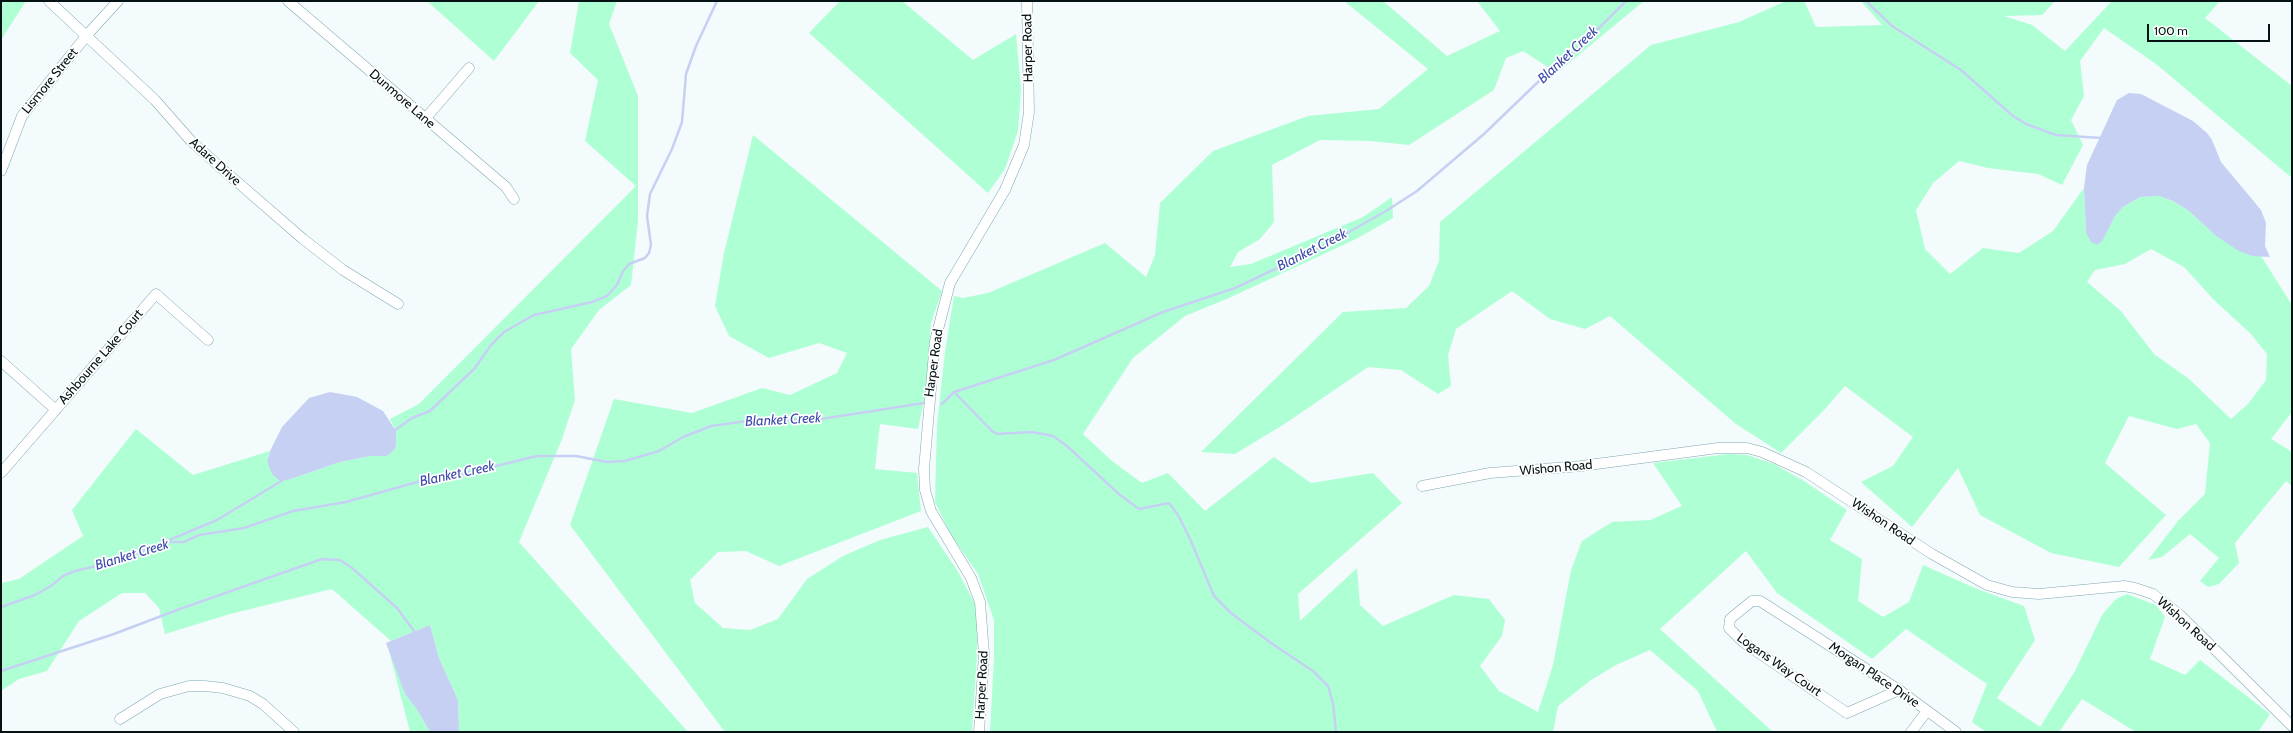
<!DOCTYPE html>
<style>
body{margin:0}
#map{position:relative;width:2293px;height:733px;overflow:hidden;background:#f3fbfd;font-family:Cabin,sans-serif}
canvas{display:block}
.frame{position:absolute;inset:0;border:2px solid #041216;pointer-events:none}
.scale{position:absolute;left:2147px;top:24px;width:123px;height:18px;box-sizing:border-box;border:2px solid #041216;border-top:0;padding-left:5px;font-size:12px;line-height:14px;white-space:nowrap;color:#041216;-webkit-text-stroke:3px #fff;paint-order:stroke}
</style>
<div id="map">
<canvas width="2293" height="733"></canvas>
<div class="frame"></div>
<div class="scale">100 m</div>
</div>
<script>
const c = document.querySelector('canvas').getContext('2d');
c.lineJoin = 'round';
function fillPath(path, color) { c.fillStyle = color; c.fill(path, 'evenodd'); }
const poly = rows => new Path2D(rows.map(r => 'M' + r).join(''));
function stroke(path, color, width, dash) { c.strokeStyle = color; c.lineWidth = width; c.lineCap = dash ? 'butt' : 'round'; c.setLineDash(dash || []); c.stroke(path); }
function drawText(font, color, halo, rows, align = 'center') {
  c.font = font + ' Cabin,sans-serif'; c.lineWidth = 3.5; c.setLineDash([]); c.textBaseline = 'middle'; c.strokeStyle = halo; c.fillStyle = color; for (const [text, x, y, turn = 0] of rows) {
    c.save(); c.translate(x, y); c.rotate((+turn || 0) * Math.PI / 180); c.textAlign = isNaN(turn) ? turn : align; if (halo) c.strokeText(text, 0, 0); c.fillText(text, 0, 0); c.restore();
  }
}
fillPath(poly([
 [1,1,26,1,1,40],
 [427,1,539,1,494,61],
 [579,1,617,1,609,24,638,96,638,221,631,285,599,310,571,349,575,400,562,439,519,542,688,732,459,732,458,700,439,658,430,625,391,641,332,589,230,614,165,634,159,608,145,593,122,593,79,621,47,671,19,679,1,691,1,583,19,579,83,536,72,510,136,429,193,475,270,451,267,461,291,479,340,462,371,456,387,456,396,446,396,431,390,419,419,404,636,186,585,141,598,80,570,53],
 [840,1,902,1,973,60,1016,34,1021,89,1018,131,1005,169,988,193,809,33],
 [1344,1,1383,1,1447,56,1500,31,1477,1,1644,1,1557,73,1523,51,1506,58,1494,90,1409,145,1371,141,1320,140,1272,165,1274,222,1260,239,1238,252,1230,267,1251,264,1363,217,1392,197,1393,218,1356,239,1229,298,1185,316,1133,358,1083,434,1112,461,1142,483,1168,473,1205,511,1274,457,1311,483,1373,473,1402,503,1298,594,1300,621,1357,568,1360,605,1383,626,1454,595,1489,599,1505,620,1502,636,1480,666,1499,691,1538,712,1553,665,1571,570,1582,541,1612,522,1650,520,1682,506,1653,463,1729,454,1747,455,1774,464,1804,481,1847,510,1830,540,1862,559,1858,601,1883,617,1909,602,1923,565,1977,589,2024,606,2035,640,1997,698,2040,727,2075,671,2102,615,2116,599,2127,594,2156,605,2165,617,2150,659,2185,675,2200,660,2270,714,2258,732,2136,732,2082,699,2059,732,1986,732,1972,722,1987,684,1906,629,1872,659,1777,593,1746,551,1660,629,1773,732,1717,732,1698,691,1650,650,1616,665,1591,680,1558,706,1553,732,990,732,994,656,994,620,978,574,951,535,935,502,937,425,945,352,954,296,963,298,988,293,1105,243,1146,277,1155,255,1160,203,1213,151,1308,116,1379,109,1428,69],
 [1786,1,1804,1,1816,27,1882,25,1861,1,2055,1,2042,15,2004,16,2032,25,2065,51,2112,1,2220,1,2205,18,2292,86,2292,178,2156,64,2104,28,2080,61,2084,96,2071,120,2083,145,2062,185,2038,174,1988,168,1959,161,1933,183,1916,210,1925,249,1950,274,1983,248,2019,253,2053,231,2084,188,2086,233,2103,240,2115,216,2123,207,2140,197,2159,196,2173,201,2189,211,2216,236,2252,256,2261,256,2292,305,2292,412,2271,439,2292,452,2292,486,2286,481,2235,543,2239,563,2219,584,2208,587,2200,581,2219,558,2190,534,2162,557,2148,560,2178,521,2205,494,2210,443,2196,424,2177,429,2129,416,2105,463,2166,515,2119,567,2051,553,1980,515,1958,468,1912,527,1861,482,1893,466,1913,437,1845,386,1825,409,1781,453,1736,424,1610,316,1585,329,1550,319,1512,291,1456,329,1448,355,1451,386,1438,394,1401,370,1368,367,1286,423,1235,454,1201,452,1343,312,1406,308,1429,286,1439,261,1440,222,1651,45,1739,22],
 [2151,249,2184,267,2214,300,2251,334,2267,354,2266,380,2248,404,2231,419,2189,379,2154,354,2121,311,2087,282,2095,270,2125,264],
 [753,135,942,291,931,323,926,391,918,429,880,424,875,469,917,473,921,511,779,566,746,551,718,552,690,580,695,603,723,628,750,630,778,619,807,579,843,556,880,540,928,527,957,570,977,608,977,655,972,732,725,732,570,525,614,399,692,413,762,388,790,395,837,373,847,353,819,343,769,358,729,336,715,306,724,253],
 [387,643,405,694,416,708,430,732,410,732]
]), '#aeffd4');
fillPath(poly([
 [2129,93,2141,94,2193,121,2207,133,2212,140,2221,162,2261,210,2266,223,2265,246,2270,257,2252,256,2239,251,2216,236,2189,211,2173,201,2159,196,2140,197,2123,207,2115,216,2103,240,2097,245,2091,242,2086,233,2084,188,2087,165,2117,100],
 [330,392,357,397,383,411,396,431,396,446,394,450,387,456,371,456,340,462,291,479,280,481,272,474,267,461,271,449,282,427,309,398],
 [430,625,439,658,458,700,459,732,430,732,416,708,405,694,386,643]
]), '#c6d0f3');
stroke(poly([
 [1866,1,1892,26,1961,70,2013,116,2026,124,2056,135,2101,138],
 [954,392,992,431,997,434,1032,432,1053,436,1067,446,1120,495,1139,509,1169,503,1178,515,1191,541,1214,596,1231,613,1271,643,1313,671,1328,686,1333,703,1336,732],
 [942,404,954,392,1054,360,1163,312,1235,288,1326,245,1386,211,1417,191,1484,134,1540,80,1580,47,1626,1],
 [394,431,412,418,430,411,474,369,491,345,504,332,534,315,592,302,607,296,617,285,623,271,629,264,645,258,649,253,651,245,647,216,650,194,672,149,682,122,686,74,696,46,717,1],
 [167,541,217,520,283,480],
 [1,607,35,595,51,586,63,576,75,571,118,561,165,542,184,542,199,535,244,528,293,511,346,502,428,479,455,476,537,456,576,456,607,462,625,461,659,451,683,437,711,426,747,421,821,419,924,403],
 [1,671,114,634,177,610,322,559,340,560,352,568,397,608,414,631,414,634]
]), '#c6d0f3', 2.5);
const minor = poly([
 [49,1,155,100,191,141,220,167,303,239,343,270,398,304],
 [288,1,506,187,514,199],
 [425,119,469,68],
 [1,171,22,116,87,35,118,1],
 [1,361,56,410],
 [1,473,156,294,208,340],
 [1422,486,1490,473,1581,466,1718,448,1747,448,1762,452,1806,472,1932,554,1987,585,2012,592,2039,594,2124,586,2135,588,2153,594,2180,615,2292,726],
 [1899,690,1847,713,1743,642,1729,628,1730,619,1752,601,1760,601,1899,690,1956,732],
 [120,719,160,694,189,686,205,686,223,688,250,696,263,704,294,732],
 [979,732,984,654,980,602,971,578,931,511,925,490,924,469,935,341,950,283,1005,190,1024,145,1029,112,1027,1],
 [1911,732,1927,711]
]);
stroke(minor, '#7fa7b2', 11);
stroke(minor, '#fff', 10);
drawText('13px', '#041216', '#fff', [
 ["Harper Road",1028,48,-91],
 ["Lismore Street",50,81,-51],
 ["Dunmore Lane",402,99,41],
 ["Adare Drive",215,162,42],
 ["Ashbourne Lake Court",101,357,-49],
 ["Harper Road",934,363,-82],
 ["Wishon Road",1556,468,-5],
 ["Wishon Road",1883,522,34],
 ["Wishon Road",2186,624,42],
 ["Logans Way Court",1779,665,35],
 ["Morgan Place Drive",1874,675,34],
 ["Harper Road",982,685,-87]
]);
drawText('italic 14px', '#3e4aab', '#fff', [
 ["Blanket Creek",1568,55,-43],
 ["Blanket Creek",1312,250,-27],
 ["Blanket Creek",783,420,-3],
 ["Blanket Creek",457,474,-12],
 ["Blanket Creek",132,555,-17]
]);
</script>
